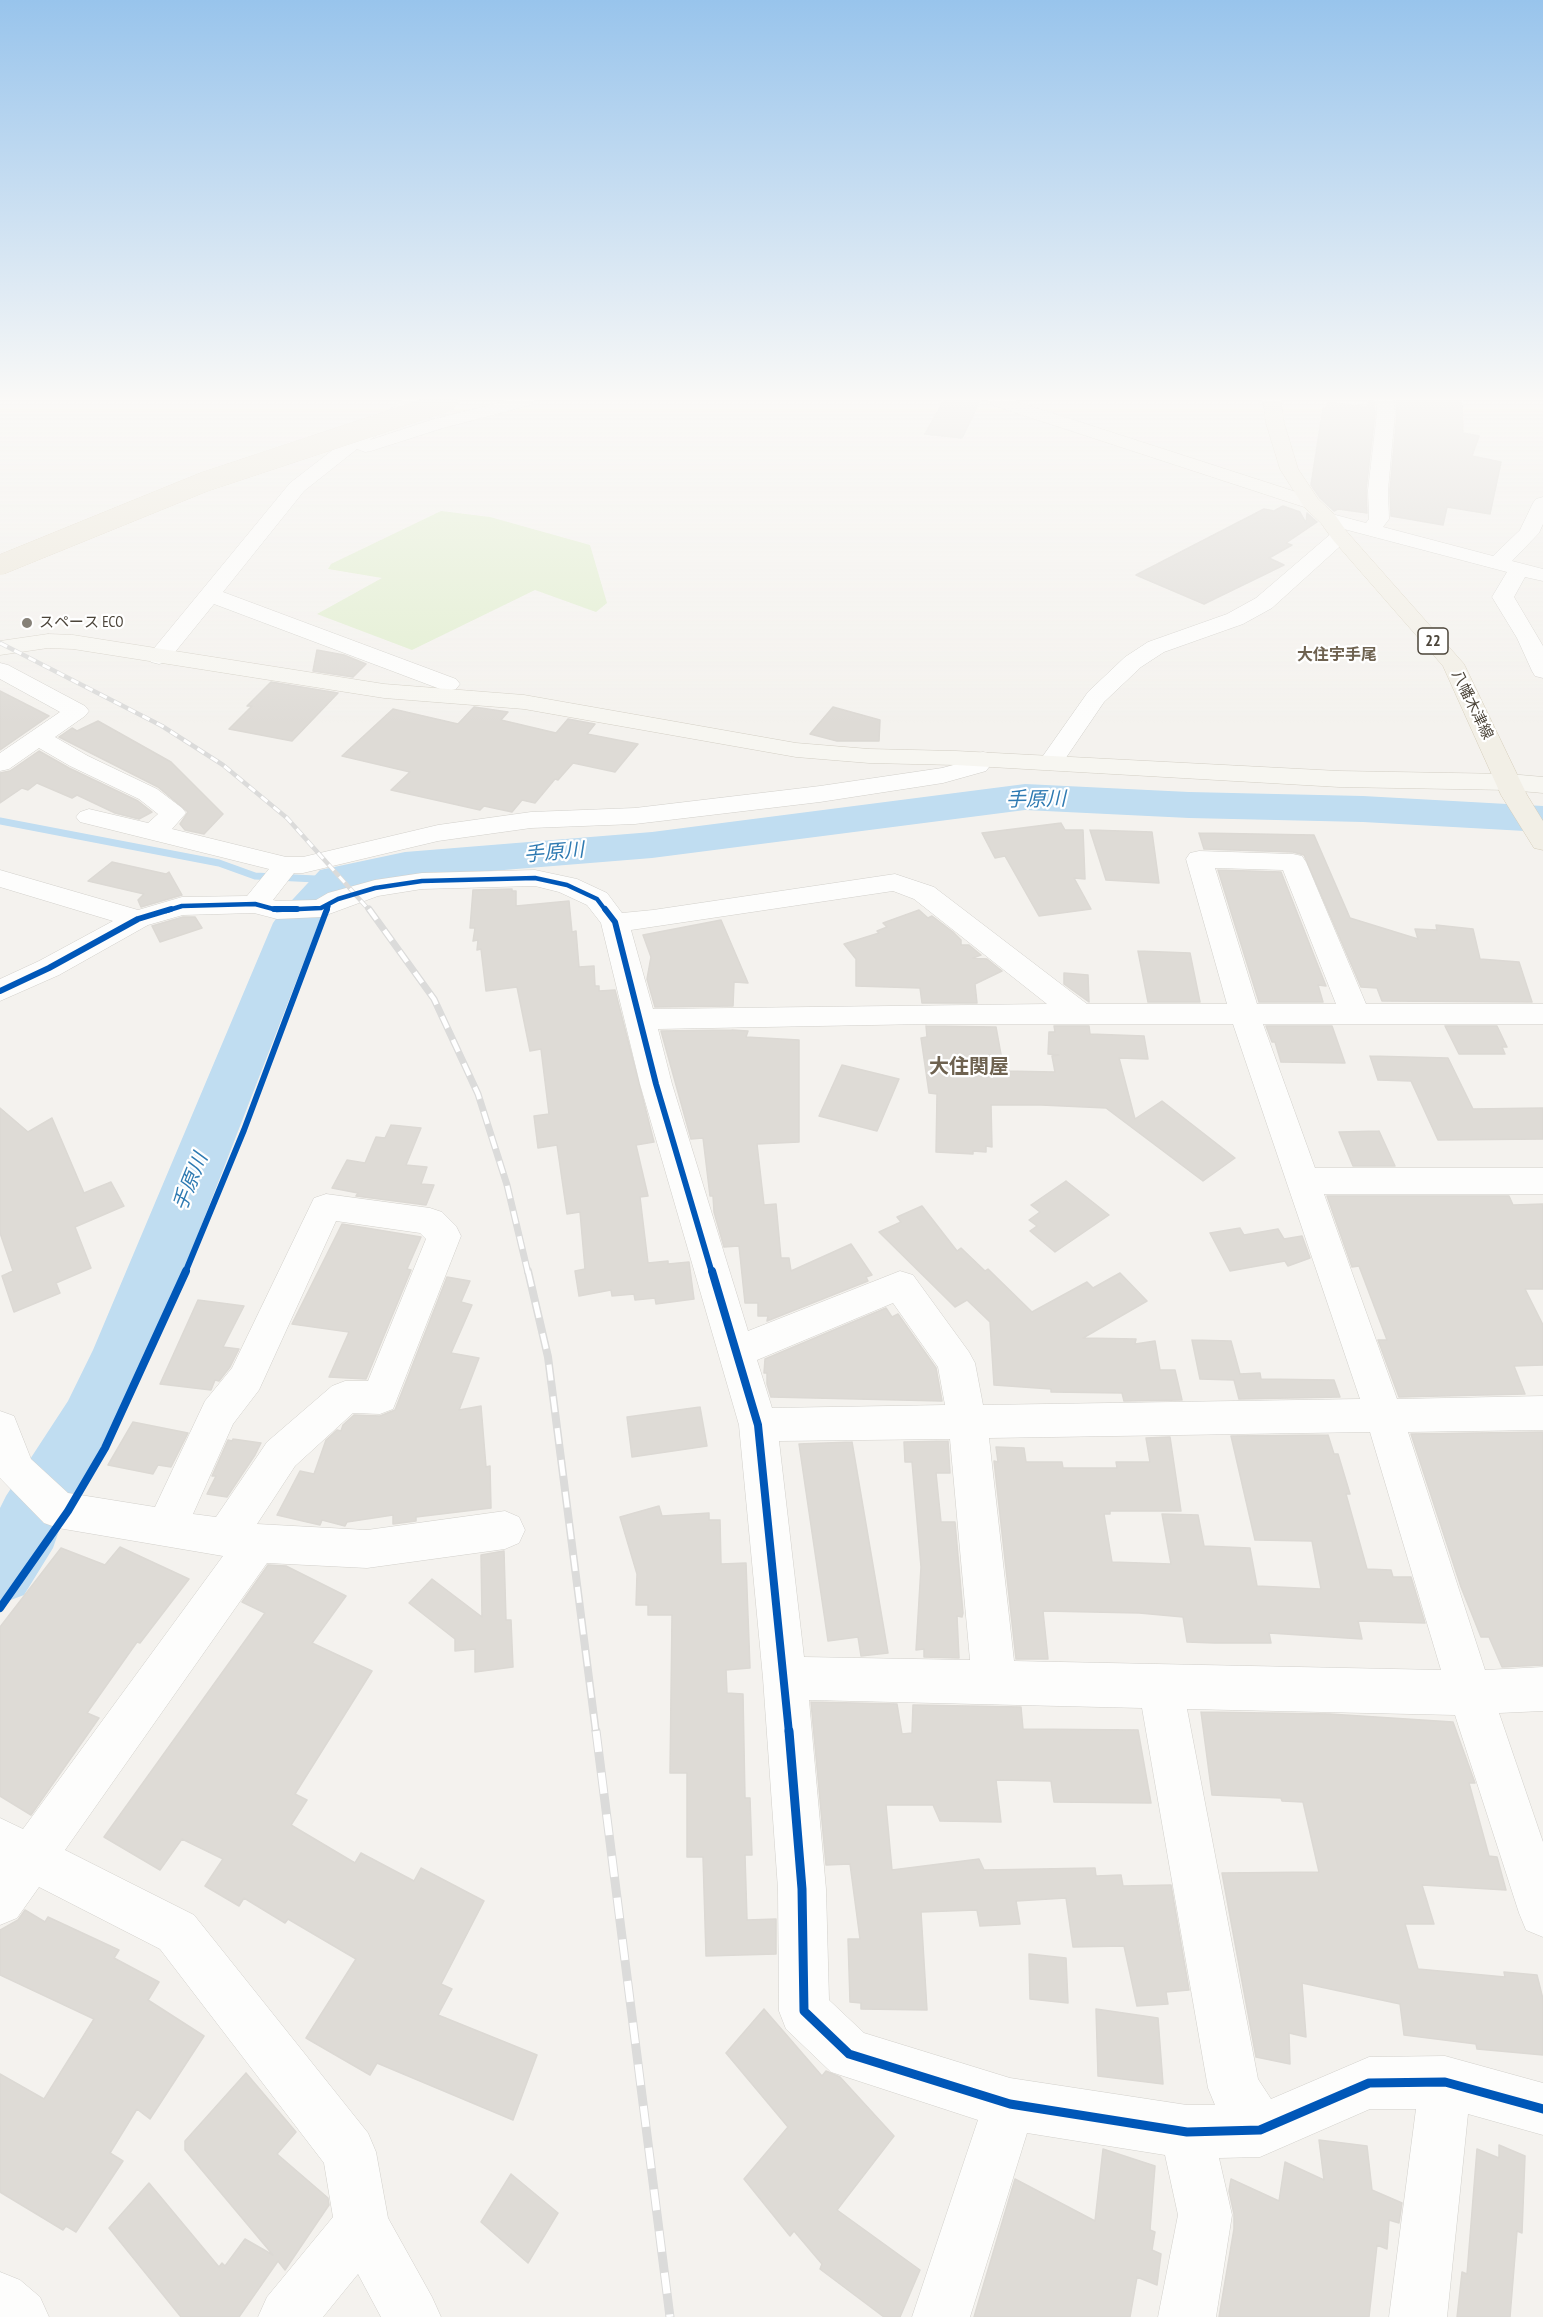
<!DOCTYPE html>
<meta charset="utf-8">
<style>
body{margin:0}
canvas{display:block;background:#f4f2ee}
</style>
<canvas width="1543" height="2317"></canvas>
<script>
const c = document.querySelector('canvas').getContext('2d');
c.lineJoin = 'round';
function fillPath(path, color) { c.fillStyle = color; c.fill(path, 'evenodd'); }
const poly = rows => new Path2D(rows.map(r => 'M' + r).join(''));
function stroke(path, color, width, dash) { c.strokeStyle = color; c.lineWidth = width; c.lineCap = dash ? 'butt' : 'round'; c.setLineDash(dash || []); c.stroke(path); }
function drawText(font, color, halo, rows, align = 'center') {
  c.font = font + ' "PT Sans Narrow","Noto Sans JP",sans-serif'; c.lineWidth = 4.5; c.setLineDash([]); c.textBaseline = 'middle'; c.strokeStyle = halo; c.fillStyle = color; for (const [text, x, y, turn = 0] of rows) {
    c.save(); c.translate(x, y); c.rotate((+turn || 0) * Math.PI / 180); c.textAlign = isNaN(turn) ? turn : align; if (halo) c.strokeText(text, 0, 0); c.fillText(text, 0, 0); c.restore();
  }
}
fillPath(poly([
 [441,511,490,517,590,545,607,603,596,612,535,590,412,650,317,614,382,578,328,569,331,564]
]), '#e1eecf');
stroke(poly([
 [0,821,219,863,255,876,336,880]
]), '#c0ddf1', 7);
fillPath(poly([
 [1025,784,1189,792,1363,796,1543,806,1543,832,1363,822,1189,818,1025,810,652,858,405,878,351,890,317,928,153,1350,113,1439,62,1522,53,1548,24,1595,0,1604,0,1508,6,1496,68,1401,93,1350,273,923,280,913,320,870,405,852,652,832,1025,784]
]), '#c0ddf1');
const building = poly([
 [943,401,980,401,962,438,925,434,943,401],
 [1368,401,1374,401,1375,413,1366,490,1367,513,1338,509,1334,511,1320,498,1311,485,1323,408,1326,409,1327,402,1368,407,1368,401],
 [1396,401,1462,401,1463,433,1479,436,1472,456,1501,462,1490,514,1447,507,1443,525,1391,516,1390,490,1397,413,1396,401],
 [1283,506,1300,512,1306,523,1307,513,1317,522,1286,543,1292,545,1269,558,1284,565,1204,604,1136,575,1264,509,1274,511,1283,506],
 [317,650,344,655,366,664,353,677,313,671,317,650],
 [271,682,338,693,292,741,229,729,252,706,247,706,271,682],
 [0,691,49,716,0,750,0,691],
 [474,707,508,712,501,720,556,733,568,719,595,724,587,734,638,744,615,772,573,763,558,780,555,779,535,803,522,800,512,812,484,806,480,810,391,790,410,772,342,756,393,709,458,724,474,707],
 [833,707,880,720,879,741,837,741,810,734,833,707],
 [98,721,171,762,223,814,204,834,185,830,180,824,188,812,158,787,59,737,72,728,77,731,98,721],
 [39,751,69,768,138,801,152,812,139,819,115,813,77,795,72,798,37,783,28,790,22,788,0,803,0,773,10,771,39,751],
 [1061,823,1065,830,1083,830,1085,879,1074,878,1091,909,1039,916,1005,856,995,858,982,833,1061,823],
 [1090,830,1152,832,1159,883,1106,880,1090,830],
 [1199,833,1314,835,1350,918,1418,939,1415,929,1437,930,1436,925,1473,929,1480,959,1519,962,1532,1002,1382,1001,1377,988,1361,987,1304,855,1293,852,1204,849,1199,833],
 [112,862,166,874,169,872,182,895,141,907,138,900,144,894,88,881,112,862],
 [1218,870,1281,872,1326,986,1318,985,1323,1002,1259,1002,1218,870],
 [512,889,512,891,516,891,516,906,569,901,572,932,576,931,579,967,594,966,595,986,599,986,599,991,615,990,654,1142,636,1145,648,1196,640,1197,648,1263,668,1261,668,1264,689,1262,694,1299,656,1304,655,1298,635,1300,634,1294,612,1296,611,1290,579,1296,575,1271,585,1269,580,1212,567,1214,557,1145,538,1148,534,1116,549,1114,541,1049,530,1051,517,987,486,991,481,949,477,950,478,940,473,941,475,928,470,928,473,890,512,889],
 [919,910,928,918,932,916,953,932,961,940,961,945,969,945,981,955,973,958,987,959,1002,971,975,984,977,1003,922,1003,920,988,856,986,856,959,844,944,879,933,877,931,887,927,883,923,919,910],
 [183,917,195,917,202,928,160,942,152,926,183,917],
 [721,920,748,983,734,982,733,1006,655,1007,647,979,651,957,643,935,721,920],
 [1138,951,1190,953,1200,1002,1148,1002,1138,951],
 [1064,973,1088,975,1089,1002,1064,984,1064,973],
 [926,1026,996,1027,1004,1071,1055,1072,1052,1056,1059,1055,1048,1054,1049,1032,1055,1032,1054,1026,1089,1026,1090,1034,1144,1036,1148,1059,1119,1058,1135,1119,1162,1101,1235,1158,1203,1181,1106,1108,1041,1105,991,1105,992,1147,986,1146,986,1152,973,1151,973,1154,936,1152,937,1094,929,1093,921,1038,927,1037,926,1026],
 [1266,1026,1332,1026,1345,1063,1281,1062,1275,1042,1272,1042,1266,1026],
 [1445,1026,1497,1026,1507,1047,1502,1047,1505,1054,1459,1054,1445,1026],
 [732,1030,748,1031,746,1037,799,1040,799,1142,757,1144,764,1205,776,1204,781,1258,789,1258,791,1271,851,1244,872,1275,866,1277,868,1281,767,1321,768,1316,758,1316,758,1303,745,1303,739,1246,724,1247,714,1212,713,1196,710,1196,703,1138,691,1139,661,1031,732,1030],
 [1370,1056,1448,1058,1473,1109,1543,1108,1543,1139,1438,1140,1411,1081,1378,1080,1370,1056],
 [842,1065,899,1079,877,1131,819,1116,842,1065],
 [0,1108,28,1132,52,1118,84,1193,111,1182,124,1206,75,1227,91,1268,56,1283,60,1293,14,1312,2,1276,13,1271,0,1233,0,1108],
 [391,1125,421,1128,406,1165,427,1167,421,1184,434,1185,426,1205,356,1196,358,1193,332,1188,347,1160,365,1163,376,1137,385,1138,391,1125],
 [1379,1131,1395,1166,1353,1166,1339,1132,1379,1131],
 [1066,1181,1109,1215,1055,1252,1030,1231,1037,1226,1029,1220,1040,1212,1031,1205,1066,1181],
 [1327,1196,1509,1196,1513,1205,1543,1204,1543,1289,1525,1289,1543,1325,1543,1365,1514,1366,1525,1394,1399,1397,1378,1340,1387,1340,1359,1266,1352,1267,1327,1196],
 [922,1206,957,1251,961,1248,985,1271,988,1269,1032,1312,1087,1282,1093,1288,1120,1273,1147,1301,1083,1338,1136,1339,1135,1344,1155,1341,1160,1370,1175,1370,1182,1400,1124,1401,1122,1393,1051,1392,1051,1389,994,1385,990,1322,967,1300,955,1307,879,1232,901,1222,897,1217,922,1206],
 [342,1224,421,1237,407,1269,411,1270,366,1379,329,1377,349,1332,292,1324,342,1224],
 [1240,1228,1244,1235,1278,1229,1284,1239,1302,1236,1310,1258,1288,1266,1285,1261,1230,1271,1210,1233,1240,1228],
 [447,1277,470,1281,461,1302,472,1305,451,1353,479,1358,459,1410,481,1406,486,1467,490,1466,491,1508,416,1517,416,1521,393,1524,393,1515,347,1522,345,1526,322,1520,320,1525,277,1515,300,1471,314,1474,326,1440,337,1430,341,1431,343,1425,354,1415,380,1416,395,1410,447,1277],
 [198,1300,244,1306,223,1347,239,1349,230,1367,219,1381,215,1380,211,1390,160,1384,198,1300],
 [886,1308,892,1317,898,1314,936,1368,942,1401,771,1397,767,1384,767,1373,764,1373,765,1359,886,1308],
 [1192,1340,1231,1341,1240,1374,1260,1373,1261,1379,1334,1380,1340,1397,1239,1399,1234,1380,1200,1379,1192,1340],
 [700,1407,707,1446,632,1457,627,1417,700,1407],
 [133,1422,188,1433,171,1467,158,1465,153,1474,108,1465,133,1422],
 [1543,1432,1543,1665,1502,1667,1489,1637,1481,1637,1461,1587,1411,1434,1543,1432],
 [1328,1435,1334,1454,1338,1454,1350,1494,1346,1494,1367,1569,1391,1570,1393,1577,1411,1577,1425,1623,1358,1621,1362,1639,1269,1633,1271,1643,1214,1643,1187,1642,1183,1617,1139,1613,1043,1611,1048,1659,1016,1659,994,1461,998,1462,996,1447,1024,1448,1026,1462,1062,1462,1063,1468,1117,1468,1116,1462,1150,1462,1146,1438,1170,1437,1181,1511,1110,1511,1110,1514,1104,1514,1112,1562,1171,1564,1162,1514,1198,1515,1204,1546,1250,1548,1257,1586,1321,1589,1312,1541,1255,1540,1231,1436,1328,1435],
 [233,1439,261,1443,255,1455,227,1497,207,1494,216,1476,212,1476,228,1440,232,1441,233,1439],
 [948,1441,950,1473,936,1473,941,1522,955,1522,963,1613,962,1617,957,1616,959,1658,924,1657,924,1649,916,1650,921,1567,912,1462,905,1462,904,1442,948,1441],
 [852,1442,888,1653,861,1656,858,1637,828,1641,799,1444,852,1442],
 [659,1506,662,1516,709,1513,709,1520,720,1520,721,1564,746,1563,750,1668,726,1670,727,1693,743,1694,745,1798,750,1798,752,1855,745,1855,747,1920,776,1919,776,1954,706,1956,703,1857,687,1857,687,1773,670,1773,672,1615,648,1615,648,1605,636,1605,637,1574,620,1517,659,1506],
 [120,1547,189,1579,140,1643,137,1642,87,1713,99,1718,31,1815,0,1796,0,1627,61,1548,105,1565,120,1547],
 [504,1551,506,1620,511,1620,513,1667,475,1672,475,1649,455,1651,455,1639,409,1603,432,1579,482,1617,481,1555,504,1551],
 [268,1565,286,1566,346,1596,312,1643,372,1671,295,1794,307,1800,291,1825,355,1863,361,1853,414,1881,421,1868,484,1901,441,1984,452,1989,438,2015,537,2055,513,2120,377,2063,370,2075,306,2038,356,1959,288,1919,285,1923,244,1898,239,1906,205,1886,223,1859,182,1839,160,1870,104,1837,265,1613,242,1602,268,1565],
 [811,1702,897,1704,902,1734,912,1733,913,1705,1021,1707,1023,1729,1138,1730,1151,1803,1054,1802,1051,1781,996,1780,1001,1822,940,1821,933,1805,886,1805,892,1870,979,1859,984,1870,1095,1868,1096,1876,1121,1875,1123,1886,1171,1885,1189,1990,1166,1992,1168,2004,1137,2006,1124,1946,1073,1947,1066,1898,1016,1901,1020,1924,980,1926,977,1910,921,1912,927,2010,861,2009,861,2003,850,2002,848,1939,860,1939,850,1864,826,1865,811,1702],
 [1201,1712,1330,1714,1453,1722,1475,1783,1469,1783,1489,1856,1497,1857,1506,1890,1422,1885,1434,1924,1405,1924,1418,1969,1505,1977,1504,1972,1537,1975,1543,1999,1543,2055,1477,2049,1476,2044,1404,2035,1400,2004,1302,1983,1306,2037,1289,2033,1290,2064,1256,2057,1222,1873,1319,1872,1303,1802,1282,1801,1281,1798,1212,1795,1201,1712],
 [25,1910,45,1922,48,1917,119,1950,114,1958,159,1982,148,2000,204,2036,150,2119,137,2109,110,2153,123,2161,76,2232,66,2226,63,2230,0,2192,0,2074,44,2099,94,2019,0,1975,0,1930,18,1920,25,1910],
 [1029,1954,1066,1958,1068,2003,1030,1999,1029,1954],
 [764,2009,822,2076,826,2071,840,2077,894,2136,837,2210,920,2270,900,2317,884,2317,820,2269,822,2264,794,2231,790,2236,744,2179,788,2127,726,2053,764,2009],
 [1096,2009,1158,2018,1163,2084,1098,2076,1096,2009],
 [246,2073,296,2132,277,2154,328,2198,329,2205,285,2270,278,2261,239,2317,181,2317,109,2228,149,2183,219,2267,222,2263,225,2266,245,2239,273,2255,185,2150,185,2141,246,2073],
 [1319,2140,1367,2146,1372,2190,1402,2203,1399,2223,1389,2220,1387,2249,1377,2245,1369,2317,1219,2317,1234,2229,1234,2214,1229,2191,1231,2179,1279,2201,1285,2162,1324,2180,1319,2140],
 [1499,2145,1525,2156,1522,2233,1517,2231,1510,2317,1457,2317,1462,2272,1467,2274,1477,2149,1499,2158,1499,2145],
 [1103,2149,1155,2166,1150,2230,1155,2232,1152,2250,1161,2254,1157,2285,1137,2277,1130,2317,974,2317,1015,2179,1095,2221,1103,2149],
 [511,2174,558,2213,528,2263,481,2222,511,2174]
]);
fillPath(building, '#dedbd6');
stroke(building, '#dcd9d4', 1.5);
const street = poly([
 [402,401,422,401,370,440,431,420,505,401,534,401,531,405,443,428,371,451,365,452,357,449,304,491,223,592,456,679,460,684,456,689,448,691,440,689,214,604,167,662,159,664,151,662,148,657,151,652,290,483,343,442,402,401],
 [1376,401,1394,401,1395,413,1388,490,1389,519,1383,527,1493,556,1520,530,1533,503,1536,499,1543,497,1543,524,1539,533,1512,561,1543,569,1543,581,1525,577,1514,597,1543,646,1543,678,1535,676,1532,671,1517,638,1492,597,1507,572,1321,523,1318,519,1321,515,1328,513,1366,523,1369,519,1368,490,1377,413,1376,401],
 [1340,530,1347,532,1350,536,1347,540,1272,608,1243,624,1164,652,1141,667,1104,702,1059,768,1050,770,1041,768,1038,763,1088,692,1125,657,1148,642,1227,614,1256,598,1333,532,1340,530],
 [0,663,8,665,85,706,89,711,85,716,55,737,88,756,157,789,182,808,186,813,172,829,286,857,303,857,438,825,531,812,635,808,820,786,942,768,968,761,974,754,983,752,992,754,995,759,986,771,943,783,820,802,635,824,531,828,438,841,303,873,294,873,273,900,277,901,316,900,328,893,375,880,422,873,535,870,577,879,607,893,622,913,653,910,895,874,934,887,1087,1004,1227,1004,1186,859,1190,853,1199,851,1293,854,1302,856,1306,862,1366,1004,1543,1004,1543,1024,1263,1024,1315,1168,1543,1168,1543,1194,1324,1194,1397,1399,1543,1396,1543,1430,1408,1432,1485,1670,1543,1667,1543,1711,1499,1713,1543,1842,1543,1937,1526,1930,1519,1913,1455,1715,1187,1709,1258,2079,1271,2099,1369,2057,1445,2056,1543,2083,1543,2135,1468,2114,1447,2317,1389,2317,1416,2109,1370,2109,1260,2157,1219,2158,1232,2215,1216,2317,1158,2317,1178,2215,1165,2155,1027,2133,970,2317,912,2317,978,2120,831,2072,786,2029,779,2011,778,1889,763,1678,739,1425,640,1084,601,923,587,905,559,892,535,886,422,889,378,896,321,917,277,919,254,913,183,915,148,925,59,975,0,1001,0,979,39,961,113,921,0,887,0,870,138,910,182,897,247,896,269,869,80,822,76,817,80,812,89,809,148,823,158,814,139,799,70,766,39,748,9,769,0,771,0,753,60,712,0,679,0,663],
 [1215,868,1283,870,1336,1004,1257,1004,1215,868],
 [893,891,914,899,1047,1004,653,1009,631,930,893,891],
 [926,1024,1233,1024,1360,1399,983,1405,975,1363,969,1352,913,1275,900,1271,748,1331,672,1084,658,1029,926,1024],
 [893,1303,938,1367,945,1405,772,1408,757,1360,893,1303],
 [1370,1432,1441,1670,1014,1661,989,1438,1370,1432],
 [950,1439,970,1660,804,1657,779,1441,950,1439],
 [809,1700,1142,1708,1208,2088,1215,2105,1187,2105,1010,2078,864,2033,829,2000,826,1889,809,1700],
 [326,1194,430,1208,442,1212,456,1226,461,1236,393,1409,380,1414,353,1413,295,1466,257,1524,367,1530,505,1511,519,1517,525,1530,519,1543,505,1549,367,1568,267,1563,65,1850,194,1915,368,2133,376,2152,388,2218,432,2297,441,2317,381,2317,358,2274,323,2317,258,2317,267,2297,333,2217,324,2163,160,1949,39,1887,17,1918,0,1925,0,1818,23,1829,223,1556,58,1528,44,1523,0,1478,0,1411,14,1416,31,1459,68,1493,155,1507,205,1401,232,1368,314,1198,326,1194],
 [336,1221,420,1233,426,1239,368,1381,345,1381,332,1386,267,1442,216,1517,193,1514,233,1424,259,1390,336,1221],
 [0,2272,20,2280,40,2297,49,2317,0,2317,0,2272]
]);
const secondary = poly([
 [989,401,1015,401,1318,499,1321,503,1318,507,1304,507,992,405,989,401],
 [48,634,73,635,384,684,524,695,796,743,869,749,956,751,1339,771,1509,774,1543,777,1543,793,1509,790,1339,787,956,765,869,763,796,757,524,709,384,698,73,649,48,648,0,655,0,641,48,634]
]);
const primary = poly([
 [1263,401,1281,401,1284,423,1298,469,1318,499,1335,515,1347,532,1464,664,1527,795,1543,821,1543,850,1534,848,1501,795,1443,666,1333,540,1321,523,1304,507,1280,469,1266,423,1263,401]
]);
stroke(street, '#d2d0cb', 1);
stroke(secondary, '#d3cfc5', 1);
stroke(primary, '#d6cebb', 1);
fillPath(street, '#fdfdfc');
fillPath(secondary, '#f7f6f1');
fillPath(primary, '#f2efe6');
const railFar3 = poly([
 [0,643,162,726,223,765,287,818,370,911]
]);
const railFar2 = poly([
 [369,909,434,999,478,1094,507,1185,528,1273]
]);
const railFar1 = poly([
 [528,1271,548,1357,596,1733]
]);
const rail = poly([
 [596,1731,670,2317]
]);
stroke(railFar3, '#dbdbda', 4.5);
stroke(railFar2, '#dbdbda', 7);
stroke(railFar1, '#dbdbda', 8);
stroke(rail, '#dbdbda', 9);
stroke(railFar3, '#fff', 3, [8]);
stroke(railFar2, '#fff', 4.5, [13]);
stroke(railFar1, '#fff', 5, [16]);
stroke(rail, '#fff', 7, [21]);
const highwayBridge = poly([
 [0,565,204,482,448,401]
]);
stroke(highwayBridge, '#ccbfa9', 20, []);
stroke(highwayBridge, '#ede8db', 20);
stroke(poly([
 [166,911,182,906,255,904,277,910,321,908,338,899,375,888,422,881,535,878,567,885,597,899,606,911],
 [327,911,329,904]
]), '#0057b8', 4.5);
stroke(poly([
 [274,909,297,909],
 [605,909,615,922,656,1084,712,1273],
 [0,991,49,968,138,919,171,909],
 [185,1273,244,1130,327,909]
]), '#0057b8', 6);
stroke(poly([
 [712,1271,758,1425,789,1733],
 [0,1608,68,1511,105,1448,186,1271]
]), '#0057b8', 8);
stroke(poly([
 [789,1731,802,1889,804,2011,849,2054,1010,2104,1187,2132,1260,2130,1369,2083,1445,2082,1543,2109]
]), '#0057b8', 9);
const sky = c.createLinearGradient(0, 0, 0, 725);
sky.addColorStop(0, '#98c4ec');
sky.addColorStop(0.55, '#faf9f7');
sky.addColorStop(1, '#faf9f700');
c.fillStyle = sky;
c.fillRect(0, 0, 1543, 725);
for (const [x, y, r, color] of [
 [27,623,6,"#868178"]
]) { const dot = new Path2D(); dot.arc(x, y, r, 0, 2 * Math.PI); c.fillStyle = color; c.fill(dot); stroke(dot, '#fff', 2); }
drawText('15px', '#4b4439', '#fff', [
 ["スペース ECO",39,623]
], 'left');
drawText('15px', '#4b4439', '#fff', [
 ["八幡木津線",1472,705,64]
]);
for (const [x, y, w] of [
 [1433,641,30]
]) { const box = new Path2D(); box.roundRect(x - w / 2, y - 13, w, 26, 4.5); c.fillStyle = '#fff'; c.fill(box); stroke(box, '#4b4439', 1.5); }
drawText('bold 16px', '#4b4439', null, [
 ["22",1433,641]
]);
drawText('bold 16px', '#6e6250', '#fff', [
 ["大住宇手尾",1337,655]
]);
drawText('italic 20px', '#2e7ab2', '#fff', [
 ["手原川",1036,800,-1],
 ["手原川",554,853,-5],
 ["手原川",191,1182,-68]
]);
drawText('bold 20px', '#6e6250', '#fff', [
 ["大住関屋",969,1067]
]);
</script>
